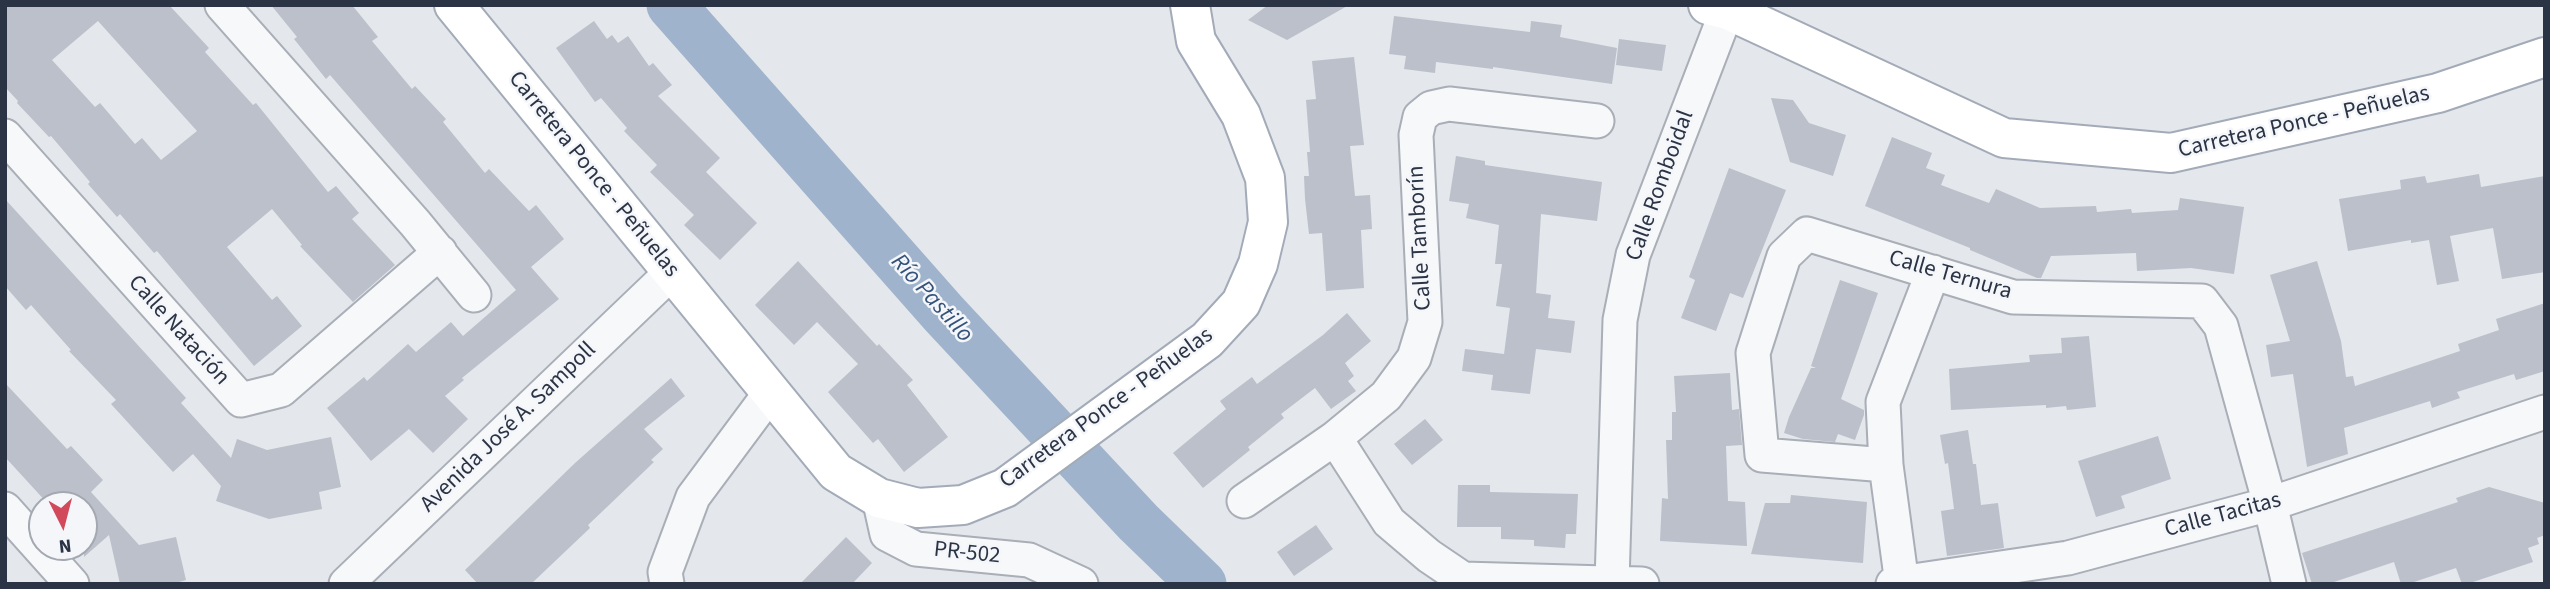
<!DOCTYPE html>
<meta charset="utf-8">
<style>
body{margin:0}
#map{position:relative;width:2550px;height:589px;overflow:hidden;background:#e4e7ec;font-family:"Source Sans 3",sans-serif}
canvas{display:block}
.frame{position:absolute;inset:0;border:7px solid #2b3445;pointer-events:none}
.north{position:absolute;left:28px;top:491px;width:70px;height:70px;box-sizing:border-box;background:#f4f6f9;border:2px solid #a4a8b1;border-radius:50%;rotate:174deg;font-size:19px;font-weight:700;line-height:28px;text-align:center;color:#2b3445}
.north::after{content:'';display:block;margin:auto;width:24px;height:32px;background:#d1495b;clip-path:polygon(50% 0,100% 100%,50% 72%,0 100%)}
</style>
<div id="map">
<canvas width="2550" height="589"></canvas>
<div class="frame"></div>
<div class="north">N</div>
</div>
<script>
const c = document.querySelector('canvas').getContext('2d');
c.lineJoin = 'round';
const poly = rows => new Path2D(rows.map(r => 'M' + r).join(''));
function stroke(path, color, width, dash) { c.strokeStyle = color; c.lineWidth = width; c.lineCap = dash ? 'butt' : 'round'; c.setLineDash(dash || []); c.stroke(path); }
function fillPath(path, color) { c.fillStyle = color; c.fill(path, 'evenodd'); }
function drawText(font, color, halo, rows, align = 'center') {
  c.font = font + ' "Source Sans 3",sans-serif'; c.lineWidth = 5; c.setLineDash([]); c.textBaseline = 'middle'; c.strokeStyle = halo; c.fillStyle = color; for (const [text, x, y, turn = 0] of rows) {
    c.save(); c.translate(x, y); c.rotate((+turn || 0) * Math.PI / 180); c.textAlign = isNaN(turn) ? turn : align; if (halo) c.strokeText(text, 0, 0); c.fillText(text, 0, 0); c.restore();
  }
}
stroke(poly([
 [671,5,944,314,1138,522,1202,584]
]), '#9fb4cc', 49);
fillPath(poly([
 [5,5,169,5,209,48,205,52,253,105,256,103,328,192,336,186,359,213,352,219,395,265,353,302,300,246,302,245,272,209,227,247,272,300,277,296,302,326,254,366,157,251,154,253,120,214,117,217,88,184,90,182,51,136,49,137,17,103,18,101,5,87],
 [98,21,197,131,161,160,142,138,135,144,100,103,95,107,52,60],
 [271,5,352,5,378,37,372,41,412,89,415,86,446,119,443,122,485,173,489,169,529,211,536,205,564,239,531,267,559,299,462,378,464,380,445,396,468,419,433,453,409,429,371,461,327,408,364,377,367,381,408,344,416,352,451,322,463,336,516,290,330,75,326,79,294,39,297,37],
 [1268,5,1349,5,1287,40,1248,20],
 [1394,16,1530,32,1531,21,1562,25,1560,37,1617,48,1612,84,1493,67,1493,69,1436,62,1435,73,1404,69,1406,56,1389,54],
 [594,21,607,39,612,35,618,43,628,36,649,66,653,63,672,85,658,96,720,158,706,172,757,223,720,260,684,225,694,215,650,172,657,165,624,131,627,128,601,98,595,102,556,48],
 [1619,39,1666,45,1662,71,1616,65],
 [1354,57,1364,145,1350,146,1355,196,1370,195,1372,229,1361,230,1364,288,1326,291,1322,233,1309,234,1305,199,1304,176,1309,176,1307,152,1310,152,1306,100,1316,99,1312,61],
 [1771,98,1793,100,1809,123,1846,135,1833,176,1790,162],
 [1892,137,1932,153,1926,168,1945,175,1941,185,1989,203,1996,189,2040,208,2096,206,2097,212,2131,209,2132,213,2178,210,2180,198,2244,207,2234,274,2191,268,2137,271,2136,253,2051,256,2041,278,2037,278,1970,250,1970,248,1865,206],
 [1456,156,1485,161,1485,165,1602,182,1597,221,1541,214,1536,293,1551,295,1548,318,1575,321,1571,353,1536,349,1530,394,1491,390,1493,375,1462,371,1465,349,1504,354,1510,308,1496,306,1502,264,1495,264,1499,225,1466,218,1469,204,1449,201],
 [1729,168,1786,190,1743,298,1730,293,1716,331,1681,318,1695,280,1689,277],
 [2479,174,2481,187,2545,176,2545,272,2502,279,2493,228,2450,236,2459,281,2437,285,2429,240,2411,243,2411,240,2348,251,2339,199,2401,189,2400,180,2425,176,2427,183],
 [5,199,186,398,181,403,231,458,237,439,267,450,331,437,341,487,319,492,322,509,269,519,216,501,221,486,193,454,173,472,111,404,116,400,69,351,71,350,31,305,26,310,5,286],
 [798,261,877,346,879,344,913,380,907,385,948,437,904,472,878,439,873,443,828,392,858,364,817,322,794,345,755,305],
 [2317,261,2341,341,2346,377,2353,376,2355,386,2460,351,2458,344,2499,330,2496,319,2545,303,2545,371,2516,380,2514,374,2457,392,2460,398,2432,408,2430,401,2344,428,2348,454,2307,467,2293,374,2271,377,2266,345,2290,341,2270,275],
 [1840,280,1878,293,1841,399,1864,410,1864,415,1855,440,1838,434,1835,442,1803,439,1784,433,1789,417,1811,368,1816,368,1811,366],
 [1347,313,1371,341,1345,363,1354,376,1348,381,1356,391,1331,409,1315,388,1281,414,1284,418,1248,447,1250,450,1203,488,1173,453,1226,409,1220,401,1252,377,1257,384,1323,335],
 [2089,336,2096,407,2067,410,2066,406,2046,408,2046,405,1951,410,1949,369,2030,362,2029,355,2062,353,2061,338],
 [1730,373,1732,410,1739,409,1742,445,1726,446,1728,501,1745,502,1747,546,1660,541,1662,498,1668,499,1666,440,1672,440,1672,412,1676,412,1674,376],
 [671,378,685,396,644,429,663,449,651,460,654,462,607,507,588,525,590,528,531,584,478,584,465,570,575,463],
 [5,383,67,449,71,446,103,480,91,492,139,545,176,537,186,580,172,584,120,584,109,535,84,557,84,505,49,505,5,457],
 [1425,419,1443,440,1412,465,1394,444],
 [1968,430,1973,464,1976,464,1981,505,1998,503,2004,548,1947,556,1941,511,1954,509,1948,463,1945,464,1940,435],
 [2158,436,2171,479,2121,496,2125,508,2096,517,2078,461],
 [1458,485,1490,485,1490,492,1578,494,1576,534,1566,534,1565,548,1534,546,1534,540,1501,539,1501,527,1457,527],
 [2489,487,2545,503,2545,535,2537,538,2539,544,2528,548,2533,562,2467,584,2462,584,2456,568,2408,584,2401,584,2394,562,2328,584,2312,584,2302,553,2458,502,2456,498],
 [1791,495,1867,502,1863,563,1751,554,1765,503,1790,503],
 [1316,525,1333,549,1294,576,1277,552],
 [846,537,872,563,852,584,800,584]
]), '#bbc0ca');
const minor = poly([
 [222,5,415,223,474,295],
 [5,136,241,400,281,390,440,252],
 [1335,438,1389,522,1429,556,1463,579,1642,584],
 [1886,465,1762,455,1753,353,1784,256,1807,234,2013,297,2202,301,2221,326,2270,504,2289,584],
 [879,498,887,534,916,549,1029,560,1081,584],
 [1244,501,1335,438,1386,396,1414,358,1425,322,1416,135,1420,117,1431,108,1449,104,1597,121],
 [5,509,72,584],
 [1612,582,1620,320,1633,255,1729,5],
 [346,584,673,271],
 [667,584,665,572,693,497,771,392],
 [1893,584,2068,558,2270,504,2545,412],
 [1902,584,1886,465,1883,402,1933,272]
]);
const major = poly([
 [454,5,836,472,879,498,918,508,963,505,1005,488,1207,340,1241,303,1258,264,1268,222,1265,178,1241,115,1196,41,1190,5],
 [1708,5,1728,10,2004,138,2171,153,2438,93,2545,57]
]);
stroke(minor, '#a9aeb7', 37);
stroke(major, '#a3abb8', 42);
stroke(minor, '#f7f8fa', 33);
stroke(major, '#fff', 38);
drawText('23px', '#2b3445', '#f4f6f9', [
 ["Carretera Ponce - Peñuelas",2304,123,-13],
 ["Carretera Ponce - Peñuelas",593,175,51],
 ["Calle Romboidal",1661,186,-70],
 ["Calle Tamborín",1421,238,-93],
 ["Calle Ternura",1950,276,16],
 ["Calle Natación",178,331,48],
 ["Carretera Ponce - Peñuelas",1107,409,-36],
 ["Avenida José A. Sampoll",509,428,-44],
 ["Calle Tacitas",2223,516,-15],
 ["PR-502",967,554,6]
]);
drawText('italic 24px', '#34527a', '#f4f6f9', [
 ["Río Pastillo",931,299,48]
]);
</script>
